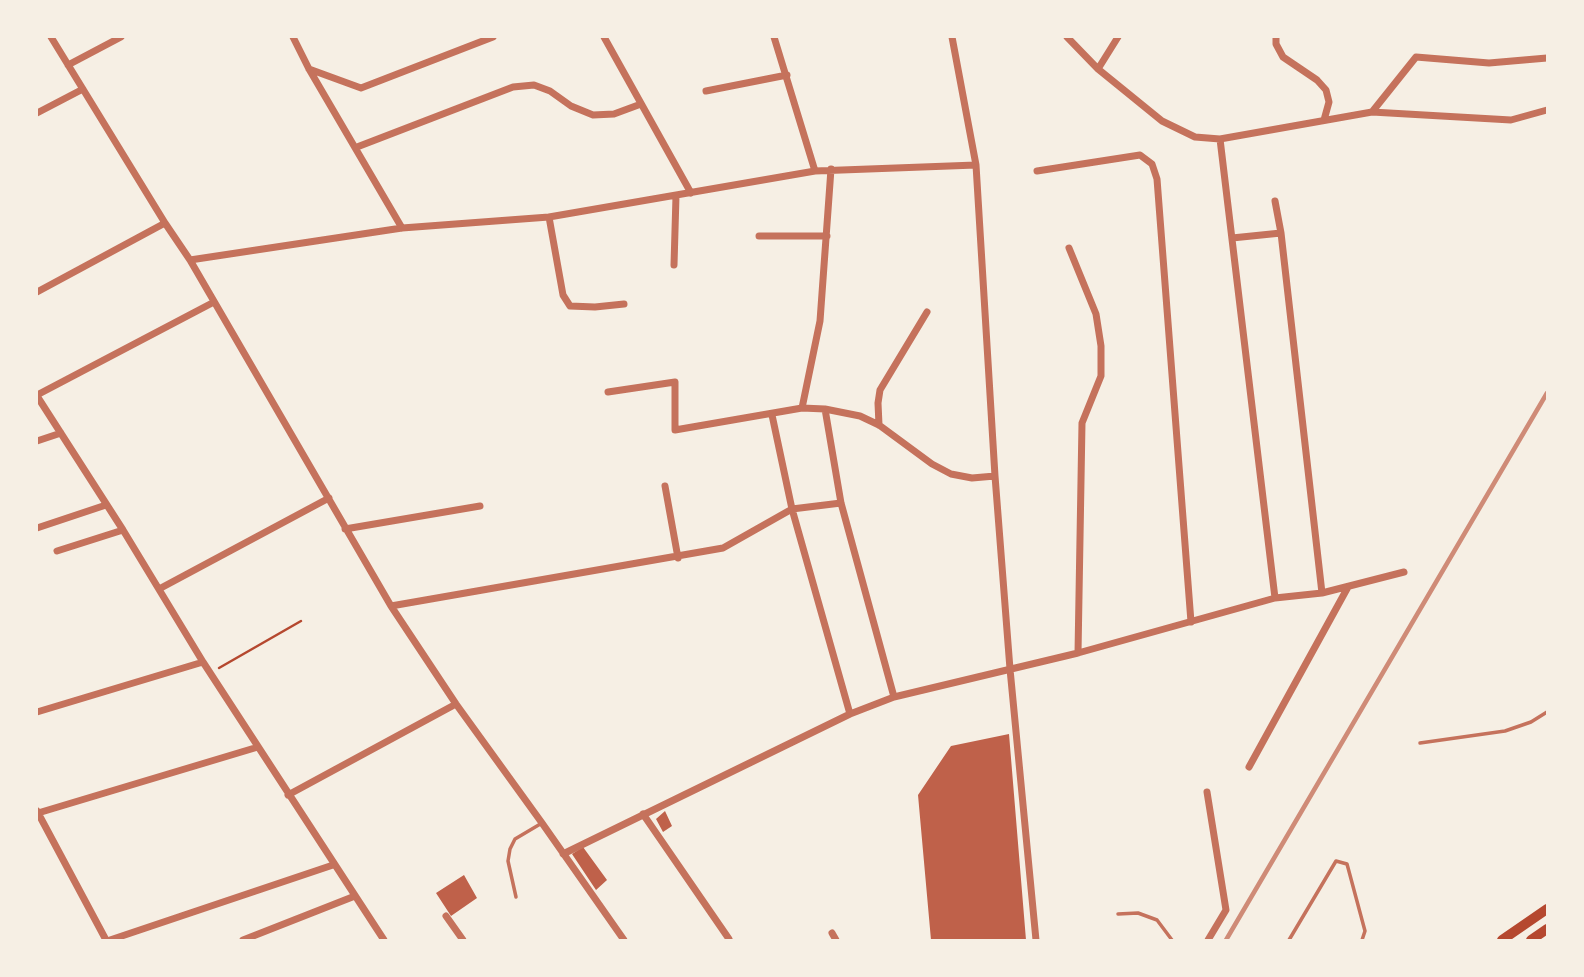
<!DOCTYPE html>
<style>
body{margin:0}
#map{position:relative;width:1584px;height:977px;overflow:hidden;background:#f6efe4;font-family:"Nunito Sans",sans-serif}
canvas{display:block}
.frame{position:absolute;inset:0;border:38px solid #f6efe4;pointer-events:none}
</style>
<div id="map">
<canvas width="1584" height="977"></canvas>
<div class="frame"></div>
</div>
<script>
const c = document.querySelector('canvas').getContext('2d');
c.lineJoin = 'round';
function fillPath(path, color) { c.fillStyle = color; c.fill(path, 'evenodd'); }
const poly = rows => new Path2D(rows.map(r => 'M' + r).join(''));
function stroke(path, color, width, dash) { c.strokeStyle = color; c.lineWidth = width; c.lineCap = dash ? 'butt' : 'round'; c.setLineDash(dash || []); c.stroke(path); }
fillPath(poly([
 [1009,734,1026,940,931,940,918,795,951,746],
 [665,811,672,826,663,832,656,819],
 [583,847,607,880,596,890,572,854],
 [464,875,477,898,451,916,436,893]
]), '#bf614a');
stroke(poly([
 [219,668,301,621]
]), '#b5482f', 2.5);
stroke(poly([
 [1420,743,1505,731,1531,722,1547,712],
 [516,897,508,861,510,849,515,839,542,823],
 [1118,914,1138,913,1157,920,1172,940],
 [1289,940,1336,861,1347,864,1365,931,1362,940]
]), '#c5725c', 3.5);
stroke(poly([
 [51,37,165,223,190,260,391,606,456,704,542,823,624,940],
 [293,37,309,69,402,228],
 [604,37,691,193],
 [774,37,815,171],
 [952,37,976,165,995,476,1010,669,1036,940],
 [1067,37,1098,69,1162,121,1195,137,1220,139,1372,112,1511,120,1547,110],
 [1276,37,1276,44,1283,57,1317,80,1326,90,1329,102,1324,120],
 [68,65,121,37],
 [309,69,361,88,493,37],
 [1098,69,1118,37],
 [706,91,787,75],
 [1372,112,1416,57,1489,63,1547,58],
 [37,113,83,89],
 [1220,139,1275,598],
 [357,147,513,87,534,85,550,91,571,106,593,115,614,114,641,104],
 [1037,171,1140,155,1152,164,1157,179,1191,622],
 [1275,201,1281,233,1322,593],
 [549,217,563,295,570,306,595,307,624,304],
 [759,236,827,236],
 [1232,238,1281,233],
 [1069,248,1096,314,1101,346,1101,376,1082,423,1078,653],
 [190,260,402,228,549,217,815,171,976,165],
 [674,265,676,196],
 [37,292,165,223],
 [608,392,675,382,675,430,802,408,825,409,860,416,879,425,932,464,951,474,972,478,995,476],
 [37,395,214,302],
 [37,396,123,530,203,662,384,940],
 [802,408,820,321,831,169],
 [825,409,841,503,894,697],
 [772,415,792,509,850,714],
 [879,425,878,403,880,390,927,312],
 [37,441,61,433],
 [665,486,678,558],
 [37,528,106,505],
 [345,529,480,506],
 [57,551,123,530],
 [159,589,329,498],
 [391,606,723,548,792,509,841,503],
 [37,712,203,662],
 [1249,767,1348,587],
 [1207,792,1226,910,1208,940],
 [288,795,456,704],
 [37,811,106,940],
 [38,813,258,747],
 [643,814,729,939],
 [563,854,850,714,894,697,1078,653,1275,598,1322,593,1404,572],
 [446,916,463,940],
 [832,933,836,940],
 [110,940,333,865],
 [243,940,355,896]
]), '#c5725c', 7);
stroke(poly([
 [1502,940,1547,909]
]), '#b5482f', 10);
stroke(poly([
 [1531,940,1547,929]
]), '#b5482f', 10);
stroke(poly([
 [1226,940,1547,393]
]), '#cf8b77', 4.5);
</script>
